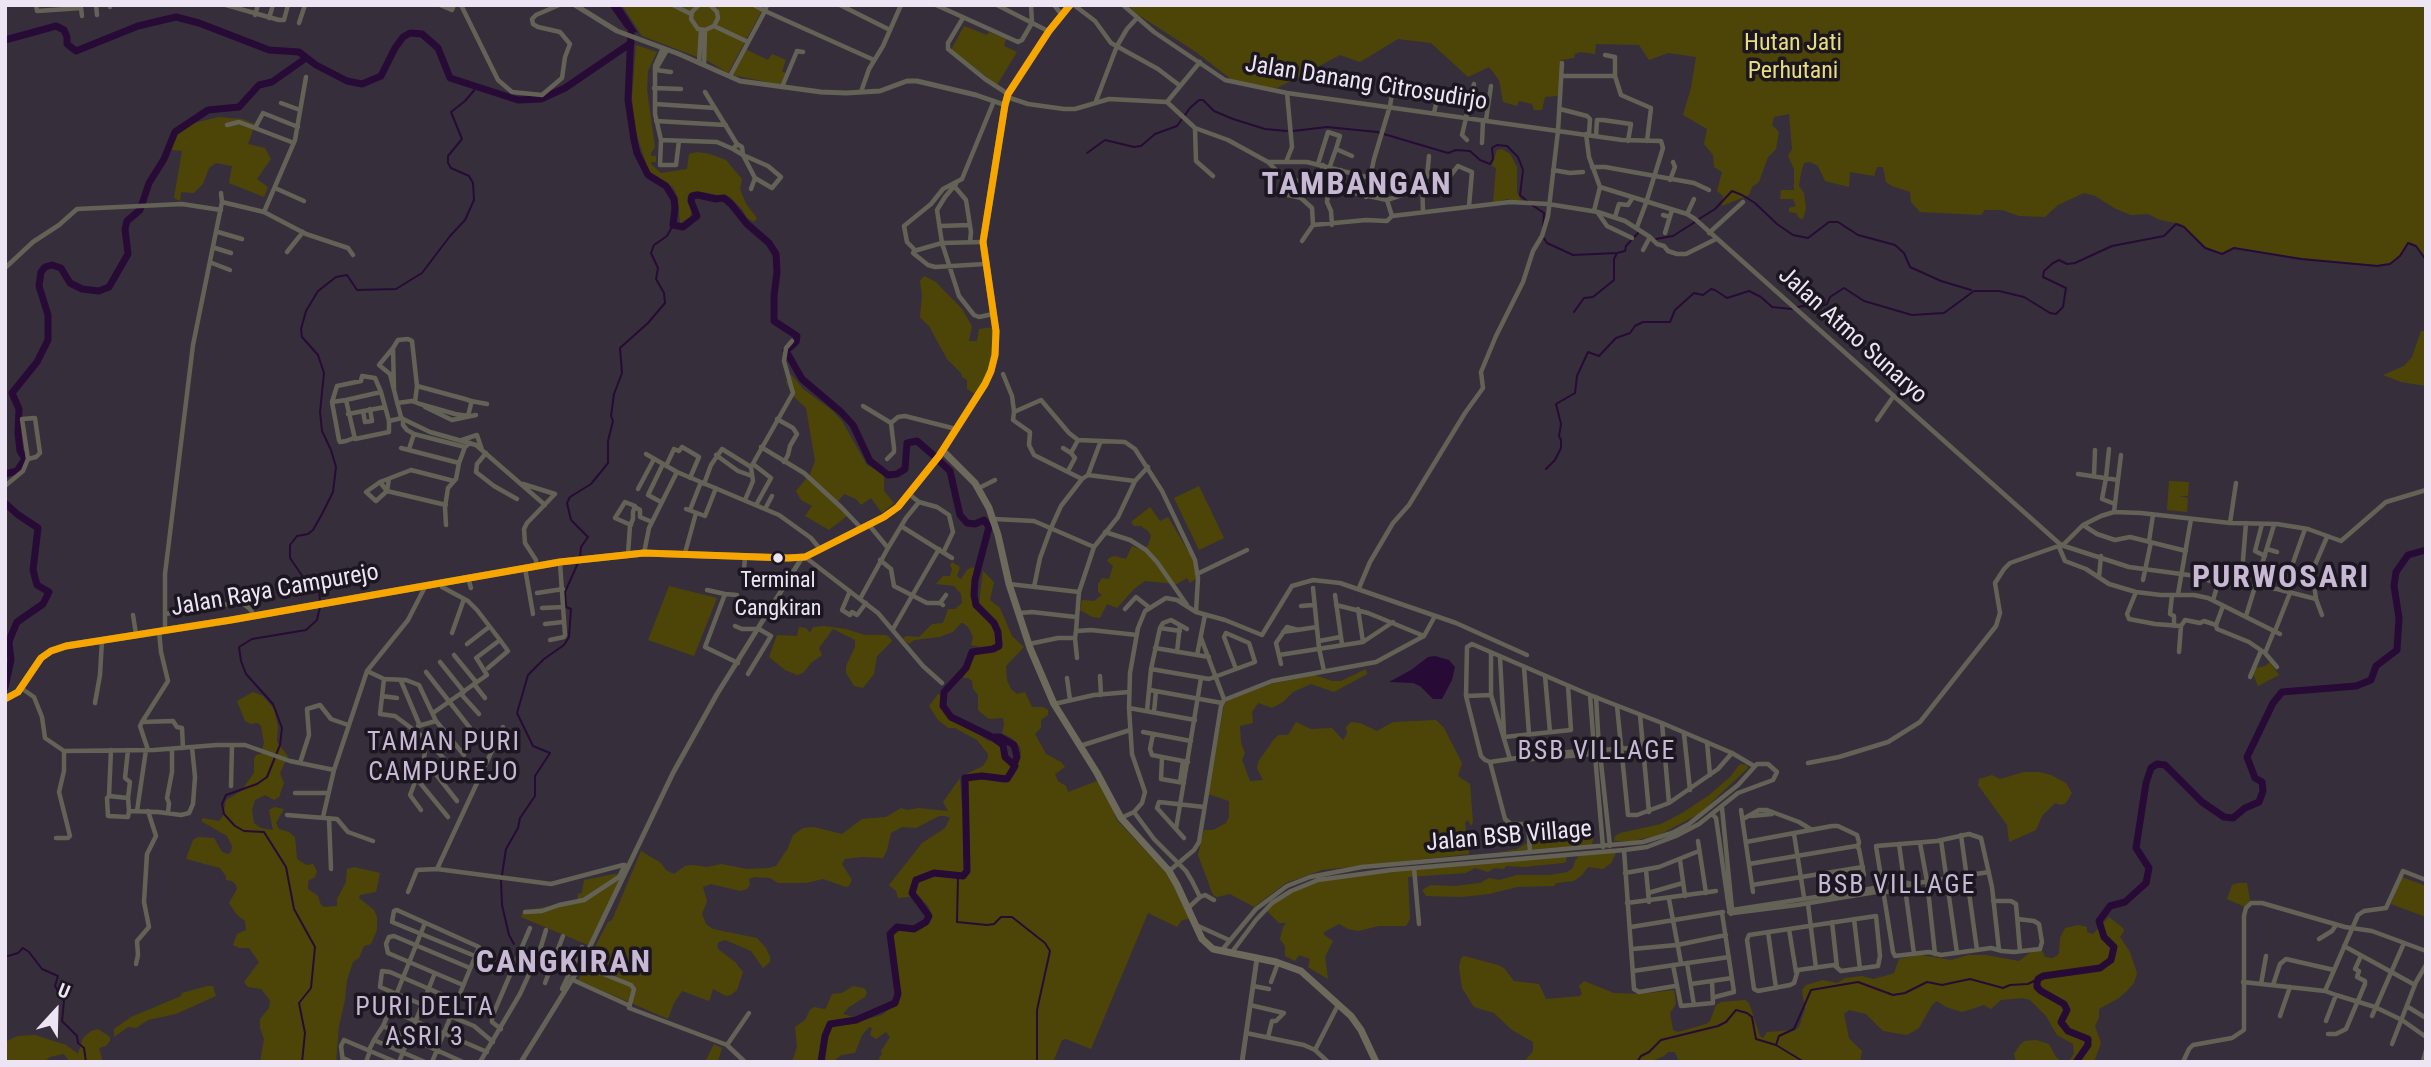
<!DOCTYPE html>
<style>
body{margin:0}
#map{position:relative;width:2431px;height:1067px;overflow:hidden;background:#362f3b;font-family:"Roboto Condensed",sans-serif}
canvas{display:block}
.frame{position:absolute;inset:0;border:7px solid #ede5f4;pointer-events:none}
.north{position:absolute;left:21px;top:976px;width:70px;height:70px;-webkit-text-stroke:5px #1b1620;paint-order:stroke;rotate:22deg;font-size:19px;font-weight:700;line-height:28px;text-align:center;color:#ede5f4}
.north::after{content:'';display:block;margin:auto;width:24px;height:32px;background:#ede5f4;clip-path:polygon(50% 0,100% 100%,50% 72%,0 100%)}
</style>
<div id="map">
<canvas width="2431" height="1067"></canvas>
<div class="frame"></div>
<div class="north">U</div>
</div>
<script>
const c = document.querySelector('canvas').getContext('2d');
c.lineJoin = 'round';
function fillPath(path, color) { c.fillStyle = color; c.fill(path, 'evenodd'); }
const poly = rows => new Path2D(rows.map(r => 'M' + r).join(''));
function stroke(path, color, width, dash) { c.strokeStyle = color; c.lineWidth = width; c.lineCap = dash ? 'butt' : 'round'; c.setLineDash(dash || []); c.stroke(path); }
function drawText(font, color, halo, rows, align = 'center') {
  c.font = font + ' "Roboto Condensed",sans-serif'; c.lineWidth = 7; c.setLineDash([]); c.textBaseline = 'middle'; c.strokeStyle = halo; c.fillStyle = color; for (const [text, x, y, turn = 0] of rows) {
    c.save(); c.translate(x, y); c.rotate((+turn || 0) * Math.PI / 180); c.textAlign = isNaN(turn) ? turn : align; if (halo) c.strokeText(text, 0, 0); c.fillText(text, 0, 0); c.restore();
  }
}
fillPath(poly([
 [622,5,765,5,728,73,708,61,642,36],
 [1128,5,2426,5,2426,258,2416,245,2408,242,2399,256,2390,263,2377,265,2301,258,2234,248,2222,253,2206,247,2181,224,2160,220,2148,214,2131,215,2116,209,2095,196,2084,193,2058,205,2045,217,2019,216,2002,210,1985,210,1981,215,1920,212,1911,202,1910,192,1892,186,1886,182,1883,167,1877,167,1874,176,1850,172,1849,187,1825,181,1818,166,1810,162,1804,163,1801,173,1799,186,1804,193,1806,208,1803,219,1799,218,1796,213,1789,212,1789,208,1796,206,1793,199,1780,199,1781,190,1794,190,1794,169,1788,156,1792,149,1789,114,1774,117,1772,125,1779,132,1776,149,1768,157,1759,182,1752,187,1749,195,1722,206,1723,196,1717,191,1722,172,1714,167,1713,155,1704,144,1707,129,1683,115,1691,88,1696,57,1668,53,1649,60,1639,45,1596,44,1595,54,1580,52,1575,54,1574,58,1561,60,1560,91,1557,96,1545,97,1542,110,1534,110,1532,104,1519,101,1517,106,1503,102,1499,80,1489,67,1468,77,1431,43,1398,39,1360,62,1340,55,1277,88,1253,86,1232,80,1196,52,1137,14],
 [964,26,987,35,989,32,1006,39,1004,46,1017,52,997,85,951,50],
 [636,45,657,52,648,71,647,90,655,147,651,153,651,156,656,156,656,162,651,162,651,164,661,173,687,169,689,154,698,152,710,154,726,160,742,179,740,189,746,204,757,218,754,222,747,218,742,209,730,197,696,191,690,193,687,198,692,208,690,217,680,223,678,198,673,187,658,179,648,170,635,129,632,98],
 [745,49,768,60,772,54,786,60,782,71,787,74,782,85,732,75],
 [219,117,242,119,255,124,248,144,265,148,271,159,257,179,268,187,264,197,229,183,232,166,216,163,209,168,203,184,194,193,181,192,180,201,174,198,182,151,164,149,177,127],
 [1502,149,1510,154,1517,167,1517,193,1521,200,1519,201,1507,199,1493,203,1496,168,1492,166,1497,150],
 [924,276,936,282,962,309,972,326,969,341,977,341,979,329,994,327,995,344,989,373,975,394,967,389,967,380,962,377,961,373,947,359,929,326,920,317,922,296,920,281],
 [2421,331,2426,331,2426,386,2401,382,2383,375,2404,366,2412,357],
 [791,374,803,389,833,411,842,421,867,465,884,474,884,491,894,503,882,513,871,498,861,505,856,499,844,494,836,504,847,516,829,530,805,516,812,506,801,500,796,491,810,474,815,461,806,408,792,395,786,382],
 [2169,481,2189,482,2188,496,2179,496,2188,498,2187,512,2167,510],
 [1199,486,1224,538,1199,550,1174,498],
 [1150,507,1160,521,1168,517,1194,561,1197,578,1190,583,1187,578,1177,584,1145,581,1134,589,1117,608,1107,604,1100,618,1092,617,1080,610,1082,600,1094,601,1102,595,1098,592,1098,584,1102,578,1109,579,1113,566,1107,561,1109,558,1114,556,1126,559,1132,546,1142,550,1148,545,1151,536,1148,531,1141,526,1134,526,1131,522],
 [952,562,960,567,957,576,961,579,967,570,972,567,975,569,973,601,993,628,997,641,995,647,990,649,971,645,973,637,969,628,963,623,961,623,953,632,939,637,914,640,909,644,903,639,906,636,919,637,932,624,943,623,948,609,955,609,962,603,961,594,954,586,936,584,943,576,950,576,952,569,950,565],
 [983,571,994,582,990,600,1000,608,1012,636,1024,647,1006,666,1007,680,1011,689,1017,694,1025,692,1032,707,1043,707,1048,710,1048,715,1041,720,1041,728,1035,734,1046,754,1061,762,1065,767,1055,774,1058,781,1066,786,1068,792,1097,781,1106,792,1117,820,1169,876,1189,919,1182,920,1177,927,1148,913,1091,1049,1066,1039,1062,1040,1053,1062,880,1062,879,1058,882,1054,881,1051,890,1037,886,1032,876,1039,870,1035,872,1028,869,1027,862,1035,855,1053,841,1055,833,1062,792,1062,797,1047,795,1027,805,1020,810,1010,814,1007,824,1009,826,1008,832,994,842,993,853,986,864,988,867,992,865,997,849,1007,843,1014,864,1020,882,1015,899,1001,901,991,896,973,893,944,894,934,900,931,921,929,926,925,931,913,929,907,919,896,898,898,896,891,889,885,922,843,945,828,950,818,945,816,939,816,916,828,902,827,891,833,887,850,883,858,863,857,845,859,842,864,852,880,849,886,846,887,823,879,806,883,778,883,770,878,755,877,749,879,750,885,747,889,740,891,711,884,703,887,707,901,702,914,706,924,713,929,757,938,766,948,770,957,770,962,763,968,751,951,725,940,719,942,717,945,718,949,735,962,743,972,737,990,731,995,726,996,713,989,709,1001,682,991,674,1003,668,1019,578,980,608,922,612,920,641,851,661,863,666,870,674,874,685,866,693,865,707,867,721,864,747,869,769,868,776,866,788,848,793,835,803,828,814,827,842,834,862,819,886,817,901,808,908,810,918,808,948,811,943,802,960,778,962,808,965,808,965,787,968,781,980,779,1004,783,1012,778,1017,770,1021,752,1020,747,1013,739,1002,733,1004,725,1003,718,989,719,980,712,978,710,978,695,973,689,972,681,968,678,963,678,976,654,995,652,1003,645,998,625,979,603],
 [669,586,717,598,694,656,648,640],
 [824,626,846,629,865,635,886,635,889,637,892,641,877,656,874,674,863,688,854,686,846,673,846,666,855,647,855,640,833,629,819,648,822,655,811,663,803,673,797,675,785,670,769,657,777,635,797,636,799,627,806,628,810,633,813,627],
 [2270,662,2279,675,2258,686,2251,669,2265,666],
 [1366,669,1367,674,1334,692,1311,684,1293,692,1283,702,1272,708,1258,703,1252,712,1253,723,1240,726,1241,743,1245,753,1242,760,1250,781,1263,780,1257,768,1258,762,1274,739,1279,735,1288,735,1296,722,1311,729,1332,728,1343,740,1347,734,1346,727,1351,722,1360,723,1377,731,1393,722,1436,720,1444,728,1462,763,1458,776,1470,784,1473,822,1471,826,1468,820,1465,822,1469,854,1322,870,1286,883,1254,907,1230,894,1217,897,1213,895,1198,855,1204,830,1213,830,1226,823,1229,817,1229,801,1208,794,1224,705,1227,701,1270,684,1315,675,1332,681,1341,681],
 [253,692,263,696,274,709,278,726,277,742,288,756,280,773,284,783,279,797,274,800,265,795,255,800,252,810,254,823,261,828,273,830,269,810,274,807,284,809,276,823,279,829,289,832,295,837,297,859,306,865,313,864,317,871,315,877,308,881,308,889,318,896,321,905,324,907,337,906,337,899,346,882,347,869,354,867,380,873,376,892,360,895,359,898,374,910,377,917,377,930,371,944,364,946,359,958,353,962,347,980,345,1000,339,1026,336,1062,260,1062,264,1039,260,1028,260,1019,269,1008,270,1000,261,989,248,987,244,982,259,962,249,948,239,948,233,945,237,934,246,930,245,921,237,915,229,903,237,889,236,885,232,881,226,880,226,876,220,868,186,859,193,840,198,837,214,838,222,852,228,854,231,852,232,846,227,836,201,821,203,818,219,821,223,816,226,800,241,791,254,773,254,759,256,755,261,754,264,743,261,726,258,723,251,724,245,721,237,701],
 [938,694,941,695,943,710,947,716,967,726,988,741,999,742,1003,749,1003,758,1011,766,1008,776,1002,778,987,775,964,775,983,766,988,758,988,754,977,740,955,728,948,728,938,720,929,706],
 [1740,764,1747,765,1748,768,1699,814,1659,835,1633,841,1614,841,1615,836,1620,833,1661,824,1682,813,1708,796,1730,777],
 [2024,772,2039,772,2051,775,2066,783,2072,793,2066,803,2061,805,2055,803,2042,816,2036,830,2009,842,2007,825,1978,785,1979,779,1992,775,2000,779],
 [1587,836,1593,838,1592,845,1498,852,1517,849,1529,842],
 [1614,852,1616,853,1611,863,1603,869,1588,867,1582,875,1574,881,1556,883,1554,886,1517,887,1489,894,1461,897,1426,896,1422,890,1431,885,1455,886,1480,883,1489,878,1499,880,1517,875,1549,875,1567,872,1573,868,1575,861,1579,856],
 [1567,855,1566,862,1563,863,1524,867,1506,866,1504,869,1494,868,1488,872,1475,868,1466,873,1408,877,1410,919,1406,926,1379,926,1358,931,1348,929,1339,924,1324,932,1324,935,1333,941,1325,957,1328,979,1308,967,1310,959,1299,955,1295,961,1285,956,1285,946,1280,939,1283,927,1286,923,1279,923,1266,910,1282,897,1318,881,1344,876],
 [615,874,622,875,588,945,521,917,523,911,577,901,578,894,582,893,584,880],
 [2402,877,2426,886,2426,917,2391,904],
 [2238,883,2247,883,2250,900,2245,907,2227,899,2232,885],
 [2109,917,2123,928,2124,931,2120,937,2130,952,2137,973,2134,983,2127,991,2119,998,2099,1009,2099,1018,2095,1026,2101,1043,2094,1062,2068,1062,2074,1054,2073,1044,2057,1035,2046,1016,2030,1000,2022,998,2001,1000,1991,1009,1984,1005,1962,1012,1946,1007,1937,1001,1932,1005,1919,1028,1907,1035,1883,1031,1866,1014,1849,1010,1844,1014,1849,1038,1862,1051,1860,1062,1675,1062,1678,1060,1675,1052,1668,1052,1664,1056,1649,1062,1524,1062,1533,1051,1533,1042,1512,1030,1494,1013,1474,1007,1462,988,1459,967,1461,958,1464,956,1498,965,1504,968,1514,981,1539,984,1546,999,1580,996,1582,993,1579,986,1584,981,1614,993,1641,994,1674,990,1676,1004,1670,1013,1673,1030,1678,1032,1706,1024,1710,1021,1716,1005,1721,1002,1745,1000,1749,1003,1760,1036,1763,1038,1767,1032,1795,1030,1799,1027,1805,1009,1802,990,1806,985,1823,980,1837,983,1845,978,1862,976,1873,979,1885,976,1894,973,1899,959,1921,955,1951,960,1968,955,1986,955,2019,961,2031,952,2042,950,2045,957,2053,958,2059,954,2060,938,2065,928,2078,925,2087,927,2087,932,2093,934],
 [207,986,213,986,216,996,176,1014,148,1020,136,1028,128,1027,114,1037,114,1029,131,1017,181,996,182,993],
 [98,1029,110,1037,110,1041,106,1046,99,1048,103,1062,70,1062,64,1054,50,1057,43,1062,5,1062,5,1042,17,1036,35,1035,66,1045,78,1054,83,1038,91,1031],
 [2036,1040,2049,1044,2056,1057,2062,1062,2016,1062,2014,1054,2019,1046,2024,1041],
 [714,1044,722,1048,718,1061,705,1062]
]), '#4d4508');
fillPath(poly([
 [609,5,620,5,638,33,626,29],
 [1435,656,1449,660,1455,667,1452,680,1442,699,1433,699,1420,686,1413,683,1389,682,1411,670,1428,657]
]), '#270b36');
stroke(poly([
 [1293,131,1327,127,1377,132,1448,153,1456,150,1470,151,1480,160,1490,164,1493,159,1492,148,1497,145,1507,146,1518,157,1523,170,1520,195,1528,202],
 [1087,153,1105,140,1134,147,1141,146,1155,134,1177,126,1190,108,1199,100,1203,100,1214,111,1233,119,1265,129,1287,131],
 [1532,205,1544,213,1543,228],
 [1699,219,1715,209,1732,191,1742,195,1755,203,1777,224,1793,235,1808,238,1829,222,1838,222,1858,235,1895,245,1904,253,1910,267,1941,281,1971,290],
 [1543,237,1547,243,1573,255,1617,253],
 [1656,239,1673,236,1695,222],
 [1574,312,1584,298,1593,297,1614,280,1614,259,1617,253,1625,251,1626,246,1638,233],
 [1546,469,1555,460,1561,448,1561,440,1559,436,1561,424,1556,404,1575,393,1577,376,1588,352,1599,356,1616,338,1630,333,1635,326,1643,322,1670,322,1675,310,1694,293,1703,295,1711,289,1715,290,1727,298,1749,291,1761,297,1772,307,1791,309,1802,306,1820,307,1827,304,1830,297,1844,288,1864,301,1912,315,1944,313,1974,291,1999,291,2024,297,2050,313,2056,314,2063,307,2066,288,2043,277,2044,271,2053,263,2059,260,2067,264,2075,263,2112,246,2164,236,2176,224,2184,227,2205,248,2222,254,2234,248,2301,259,2377,266,2390,264,2400,256,2408,243,2416,246,2426,260],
 [580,557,581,547,588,537,571,520,567,503,570,497,591,484,608,463,608,441,613,421,611,416,614,394,622,373,620,348,648,323,665,303,664,293,656,279,658,268,651,253,654,245,667,236,673,225],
 [320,601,319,589,314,583,303,577,290,558,290,545,297,536,308,534,313,530,322,514,333,492,336,467,331,450,322,431,320,412,324,373,318,355,302,337,301,329,306,311,318,291,336,277,347,275,357,290,396,289,422,273,450,236,465,220,474,200,473,183,469,176,451,168,448,163,448,156,462,139,451,112,465,101,477,87],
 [502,875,506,849,518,828,520,818,535,796,535,776,550,753,533,746,517,713,528,675,544,659,564,645,569,637,571,609,566,607,565,592,578,563],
 [958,876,957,922,987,925,994,924,1001,917,1012,917,1045,943,1050,951,1037,1010,1037,1062],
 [501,881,502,905,509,935,514,944],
 [5,957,18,953,23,948,29,952,42,969,58,976,55,986,64,1001,62,1021,77,1036,78,1043,84,1048,86,1062],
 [823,1058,826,1062],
 [302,1062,305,1033,299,1003,311,988,315,947,294,909,286,867,276,851,264,832,244,831,235,826,224,814,222,804,226,795,257,784,267,777,280,745,282,728,273,704,246,674,241,661,239,647,252,639,306,630,317,620,320,607],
 [1637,1062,1641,1056,1649,1052,1661,1040,1718,1026,1726,1022,1736,1010,1747,1013,1752,1017,1756,1039,1776,1045],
 [1804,1062,1776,1045,1779,1036,1794,1029,1811,990,1858,982,1893,995,1905,993,1927,982,1942,985,1970,979,2003,988,2010,985,2028,984,2038,979]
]), '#270b36', 2);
stroke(poly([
 [631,32,628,100,634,140,637,153,648,175,666,186,674,199,675,208,673,225,683,227,697,216,691,201,692,196,698,195,716,199,724,198,731,204,747,224,769,243,776,254,777,272,774,296,774,321,797,336,796,342,786,351,802,379,841,412,853,425,870,461,888,475,897,474,905,469,907,443,917,441,932,454,950,471,960,515,967,523,975,524,984,520,989,527,975,580,974,595,976,605,994,623,998,632,999,646,993,649,972,652,966,668,944,692,943,706,951,717,992,737,1003,745,1005,757,1015,766,1007,779,982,776,965,778,967,871,963,876,934,873,916,880,912,893,929,916,926,922,914,929,897,927,890,934,898,994,895,1003,856,1020,830,1024,825,1036,821,1062],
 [5,40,56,26,64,30,67,37,67,44,76,51,138,26,176,17,199,23,269,50,299,52,316,65,347,81,362,84,381,76,395,48,403,37,410,33,422,34,438,48,450,78,518,100,541,99,565,88,631,43],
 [5,474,17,471,25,459,20,451,18,433,19,409,12,393,37,362,48,340,48,315,39,286,41,272,45,267,52,265,61,268,70,283,82,289,99,291,109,287,128,254,125,229,127,221,140,210,149,183,164,159,175,132,208,110,239,107,259,85,272,82,306,58],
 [5,503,17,514,38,528,33,570,37,585,49,592,43,604,17,622,11,636,9,643,11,660,5,687],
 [992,737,1000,737,1014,745,1017,757,1014,764],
 [2076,1062,2088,1045,2088,1039,2068,1031,2061,1022,2067,1010,2064,1004,2041,991,2037,987,2037,983,2038,979,2043,976,2100,968,2111,960,2114,947,2104,937,2099,921,2110,906,2125,902,2146,883,2149,868,2136,848,2146,783,2151,768,2157,764,2165,765,2202,802,2224,817,2233,818,2245,808,2259,802,2263,791,2262,782,2255,778,2247,757,2273,703,2282,692,2356,686,2371,680,2376,666,2397,650,2399,618,2394,586,2396,572,2408,555,2426,550]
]), '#270b36', 7);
stroke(poly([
 [36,5,37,11,81,8,82,16],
 [96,5,97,15],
 [110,5,110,7],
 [226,5,279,20,284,20,288,5],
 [440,5,452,10,454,5],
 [461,5,498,80,512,92,542,95,562,78,565,57,570,44,560,32,538,27,533,24,532,19,536,15,559,5],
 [673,5,691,14],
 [699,5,692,12,691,19,698,29,705,30,714,26,748,42],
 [710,5,717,12,718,18,714,26],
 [754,5,765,11,767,5],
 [840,5,890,30],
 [936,5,1018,42,1022,40,1032,23,1031,5],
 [997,5,1048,31],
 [1054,5,1062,15],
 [1074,5,1095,21,1111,43,1158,69,1179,85],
 [1123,5,1154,32,1225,80,1287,93,1622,140,1661,141,1663,148,1646,203,1637,227],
 [255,15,258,5],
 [269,18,273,5],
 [963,18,948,43,948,49,985,79,1008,94],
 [299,23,305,5],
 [663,48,655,66,655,114,661,140,660,165,676,165,679,141],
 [699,63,701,30],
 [704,65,705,30],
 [656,69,667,50],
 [656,70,671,72],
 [730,76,765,11,874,60],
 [1562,76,1615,76,1615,57,1605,55],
 [1615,76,1621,95,1651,108,1647,141],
 [782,87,797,51,803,52],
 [654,88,681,89],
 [705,92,737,144],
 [861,92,869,69,883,46,901,5],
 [1007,97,1028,104,1064,109,1075,109,1109,99,1167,102],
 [1470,100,1488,103],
 [1096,101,1117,46,1127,29,1137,18],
 [1167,102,1195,128,1228,140,1268,162,1284,178,1387,200,1392,216],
 [1167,102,1200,62],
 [281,103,300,110],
 [655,104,715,108],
 [1560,109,1587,116,1590,119,1589,134],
 [1434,113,1438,95],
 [1486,120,1491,86],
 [656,121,726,125],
 [227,125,239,122,255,128,263,113,298,127],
 [255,128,294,143],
 [1195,128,1196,161,1213,176],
 [1586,134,1589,157,1600,187,1594,211],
 [1596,136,1597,120,1603,120,1631,124,1628,141],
 [661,140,717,142,733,149],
 [1467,140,1462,135,1474,84],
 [1482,143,1483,120],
 [1269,162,1307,162,1370,178],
 [1286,162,1292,147,1287,93],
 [1318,164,1328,132,1340,136,1336,149],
 [1330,166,1336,149,1352,156],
 [1592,167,1605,167,1694,183,1709,190],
 [1553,170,1570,173,1583,172],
 [1428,174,1450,176,1458,166,1472,172,1469,206],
 [1291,179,1288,195,1301,198,1312,208,1313,225,1302,241],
 [1670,180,1675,167,1673,162],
 [956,184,945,197,937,210,942,243,959,296,974,315,979,317,993,314],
 [1318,186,1323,165],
 [955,187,966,200,971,232,970,242],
 [1600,187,1687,214,1695,219,2061,545,2129,567,2196,576,2218,584,2277,589,2316,599],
 [275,188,304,201],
 [1329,188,1327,202,1331,211,1332,225],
 [751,189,755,178,743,155,742,147,737,144,733,149,743,155,768,166,781,177,772,188,755,178],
 [1336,190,1341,170],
 [221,193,222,202],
 [1280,193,1288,195],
 [1366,197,1374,159,1390,106,1393,88],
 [1387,200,1402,195],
 [264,212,306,234,348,248,353,255],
 [1423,212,1422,179,1427,177,1429,156],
 [1598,213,1607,226,1632,238],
 [1687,214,1694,199],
 [1663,215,1670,217],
 [1615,217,1619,204,1628,205,1633,197],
 [1313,225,1366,220,1387,221,1392,216,1510,202,1548,204,1598,212,1625,221,1650,237,1643,250],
 [940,226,969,225],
 [218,232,242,239],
 [1665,233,1672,210],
 [1709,233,1743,202],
 [1650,237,1657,244,1664,246,1668,251,1677,254,1686,254,1716,239],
 [983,242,942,243,914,251,913,253,928,265,935,267,985,264],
 [215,248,231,253],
 [915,250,907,242,904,226,931,204,943,189,962,179,994,101],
 [287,252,303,232],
 [212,263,230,270],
 [5,268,33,242,59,225,77,209,182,204,221,210],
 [393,348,398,340,408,339,412,341,417,386],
 [1003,374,1012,396,1014,411],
 [394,389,393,348,379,365,390,374,396,398,401,417,403,419,430,432,476,445,545,505],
 [346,400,332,402,337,386,361,381,362,376,375,378,381,392],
 [471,401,487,404],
 [332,402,339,440,340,442,346,441,354,438],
 [397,403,412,401,415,402,420,404,455,414,468,416,471,404,471,401,465,399,417,386,415,402],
 [863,406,891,423],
 [425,407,452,420,476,415],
 [363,411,365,422,372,421,370,409],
 [348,414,385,407],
 [403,419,403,425,407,430,414,434,465,447,470,443],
 [777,419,793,428,797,434,790,446,788,455,784,462],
 [1877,420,1893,397],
 [389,421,381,392,346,400,355,439,389,432,389,421,402,418],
 [891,423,898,417,905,416,956,429],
 [462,440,477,435,482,450],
 [761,447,804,473,842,508,861,528],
 [401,448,459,463,465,447],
 [1063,448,1071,453],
 [409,449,414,434],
 [2109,449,2106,478,2102,499,2115,504],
 [486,453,477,464,476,472,494,486,517,499],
 [646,454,677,472,779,515,811,538,820,549],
 [716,455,738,471,752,476],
 [887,459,894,452,894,448,891,423],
 [753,464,771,478,756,505],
 [666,466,674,449,679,451,682,447,689,451,699,457,690,478],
 [1068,471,1075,458,1071,453,1078,440],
 [2078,474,2118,480],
 [1088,475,1100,443],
 [2094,476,2095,450],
 [389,479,387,491,376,501,366,492,380,482,411,470,454,481],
 [1082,479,1034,455,1029,445,1030,432,1013,420,1014,412,1041,400,1069,433,1078,440,1125,442,1135,449,1162,491,1195,560,1198,578,1196,612],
 [380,482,387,491,446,505],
 [523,484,555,494,527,523,524,529,525,543,536,560,536,565],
 [704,484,711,465,722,449,751,467],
 [5,486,23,471,28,459,22,419,35,418,40,453,36,457,28,459],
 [979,488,995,480],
 [638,489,654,459],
 [745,500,753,481,751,467,793,393,784,361,786,348,792,341],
 [661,502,648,495,663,464],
 [919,502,937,507,949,515,953,532,944,551],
 [635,507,640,510,640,517,652,522],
 [686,509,705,516,716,488],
 [765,509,772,496],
 [690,510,701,482],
 [2114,512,2121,455],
 [994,519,1034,521,1094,547],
 [2230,523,2236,483],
 [2262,524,2255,551,2265,556],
 [446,525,445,507,448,488,456,479,459,463],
 [2083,525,2097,534,2115,540,2130,537,2186,551],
 [901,526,952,558],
 [1105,532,1130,540,1146,550,1157,562,1187,605],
 [2149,541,2153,515],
 [2059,547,2065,561,2086,569,2109,584,2136,592,2161,595,2194,595,2208,598,2280,634],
 [888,548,906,518,919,502,909,494],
 [2267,549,2277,552],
 [644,553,649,528,677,472],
 [685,553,696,513],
 [628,554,630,526,633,519,633,512,635,506,625,502,615,518,631,525],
 [805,557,878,613,923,666,942,683],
 [880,560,891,569,894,586,927,603,940,603,943,605],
 [525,568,533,614],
 [744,570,745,557],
 [1197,574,1247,550],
 [2099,577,2101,556],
 [468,578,471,588],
 [2143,580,2151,542],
 [441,582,442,587,468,601,477,610,500,640,476,658],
 [1009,584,1079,592],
 [2241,585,2246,523],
 [1034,587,1040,558,1051,528,1061,506,1082,479,1088,475,1135,481],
 [1313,588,1319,648,1324,671],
 [1359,588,1370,562,1393,523,1409,505,1465,413,1483,388,1481,372,1496,336,1523,282,1533,251,1542,236,1548,216,1558,131,1562,63],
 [707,590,725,594,705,647,738,663],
 [850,591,842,610,850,615,852,612,857,615,866,603],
 [2283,591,2305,529],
 [2136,592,2127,614,2129,619,2155,624,2181,626,2185,620,2200,623,2204,621,2216,625,2217,629,2249,642,2265,653,2277,667],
 [537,593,563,589],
 [725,594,737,595],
 [2178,594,2191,519],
 [1335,595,1342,644],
 [2172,595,2170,614,2174,616,2174,626],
 [860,599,888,548,869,525],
 [2213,600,2218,584],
 [940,603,946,595],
 [1336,605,1368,613,1424,636],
 [1301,606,1313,605],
 [542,608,563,607],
 [1125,609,1136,597,1150,608],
 [1358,609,1363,642],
 [1019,613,1032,612,1076,617],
 [165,614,241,602,250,609,254,615],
 [133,615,136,634],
 [2322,615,2316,599,2313,577,2314,567,2327,537],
 [2246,616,2274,525],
 [545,624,563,622],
 [2216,625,2223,606],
 [735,626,742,629,759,629,771,636,748,674],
 [1160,628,1163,623,1171,620,1187,629],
 [1160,628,1180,631],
 [165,629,165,574,193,345,222,202,264,212,295,140,306,77],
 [893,629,939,549],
 [159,631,161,652,168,681,142,722,173,721,177,727,182,728,183,748],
 [1076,631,1079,592,1094,547,1118,517,1135,481,1148,467],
 [1076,631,1091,630,1137,635],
 [2275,631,2290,593],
 [1283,632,1317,627],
 [452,633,464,599],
 [1075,638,1077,658],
 [1201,638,1224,699],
 [550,640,564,637,565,635,560,563],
 [1319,641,1340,637],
 [467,644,489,627],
 [1029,644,1058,638,1075,638,1076,631],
 [1155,648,1209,657],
 [1177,652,1180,625],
 [2179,652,2181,626],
 [1491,653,1491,695,1510,759],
 [2265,653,2274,631],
 [454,655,476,682],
 [1197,655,1205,615],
 [1279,655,1363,642,1393,622],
 [1500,657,1504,733],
 [440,662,464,692],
 [1281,664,1276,643,1287,627,1298,630],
 [1524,667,1529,734],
 [488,668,508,651,500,640],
 [1151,669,1209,679,1255,662,1249,643,1226,633,1224,637,1236,669],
 [367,671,384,679,406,680,419,685,436,721,464,755],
 [426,672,470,728],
 [1100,676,1101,695],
 [1545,676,1550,732],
 [2250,677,2261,651],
 [1067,678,1070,700],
 [384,679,380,714,395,716,426,739,459,775],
 [401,681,420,726],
 [474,684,485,698],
 [21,688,34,697,42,717,45,738,64,751,154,750,217,745,245,745,290,761,334,770,367,671,408,620,426,585],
 [1150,690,1222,703],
 [461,694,479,714],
 [1590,695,1594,748],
 [382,696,397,698],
 [1466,696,1491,695],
 [1596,697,1599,748],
 [95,703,100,675,102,640],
 [1054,704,1094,695,1129,692],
 [1617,706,1628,815,1637,815,1669,803,1718,769,1732,753],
 [1129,708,1195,720],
 [1147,711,1151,669,1160,628],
 [1154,712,1156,691],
 [433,713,487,675,477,659],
 [1640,715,1649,812],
 [142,722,140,726,148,750],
 [1662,723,1669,803],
 [418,726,436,721],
 [1143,732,1191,741],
 [1153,734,1150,749,1152,755,1188,762],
 [1684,734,1690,790],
 [1504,737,1571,730,1568,686],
 [1707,742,1710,775],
 [1080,746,1130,730],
 [111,750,109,796,128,798,129,811,158,812,181,815,189,813,193,804,195,777,192,747],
 [128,750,125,778,130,782,128,798],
 [1593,750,1520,756,1517,758,1490,762,1485,760,1481,756,1466,696,1467,647,1472,644,1590,695,1662,723,1732,753,1754,766],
 [1600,750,1664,746],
 [1600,753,1610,846],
 [1595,755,1603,847],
 [1162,757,1161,779,1184,783],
 [1517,758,1520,760,1594,754],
 [424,759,457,801],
 [1490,762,1505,819,1511,824,1528,824,1530,852],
 [300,763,309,735,307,709,320,705,331,719,348,725],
 [1808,763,1839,757,1888,742,1920,722,1996,626,2000,613,1995,583,2004,569,2010,563,2064,544,2083,525,2101,516,2114,512,2141,513,2230,523,2277,524,2308,529,2341,541,2386,502,2426,490],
 [416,778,448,817],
 [1180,782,1183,761],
 [231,786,232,745],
 [295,793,328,793],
 [109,796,107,798,108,816,128,817,129,811],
 [1722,808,1732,909,1729,912,1731,914,1733,912],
 [421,810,410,795,424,759,426,740],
 [1741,810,1753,892],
 [137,811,146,750],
 [1134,812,1154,839,1186,871,1192,881,1200,897,1188,908],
 [168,813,169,803,167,798,172,772,172,749],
 [287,815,337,819,348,832,373,841],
 [1713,815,1716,818,1729,909],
 [1751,816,1772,814],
 [323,817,334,770],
 [329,818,331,869],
 [1121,818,1134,812,1142,803,1145,792,1132,754,1129,708,1130,673,1138,628,1145,611,1166,598,1177,600,1196,612,1225,620,1262,635,1292,586,1313,580,1340,583,1456,623,1527,655],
 [1743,819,1759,810,1767,810,1799,822,1812,830],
 [1176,829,1201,678],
 [1794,834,1804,897],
 [1961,835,1977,950],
 [56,838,68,838,70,836,59,792,64,771,64,751],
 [1184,838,1157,808,1159,802,1204,807],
 [1941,840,1957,953],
 [1698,841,1706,893],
 [1746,842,1832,826,1838,826,1857,835,1859,842,1858,847],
 [1920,843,1927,881,1935,954],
 [1899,844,1914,954],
 [1624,850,1634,989,1639,992,1675,986],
 [1680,860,1685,896],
 [1749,864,1856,846,1859,849,1864,875],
 [1414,868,1419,924],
 [437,869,503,727],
 [1646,870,1649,902],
 [1169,871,1194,850,1199,842,1221,706,1224,700,1272,681,1376,662,1424,636,1435,616],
 [1625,873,1659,867,1699,851],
 [1752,885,1863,867],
 [408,892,417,870,437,869,551,884,623,865],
 [1648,893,1683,883],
 [1200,897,1205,895,1214,900],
 [1669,899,1681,963],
 [1993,901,2011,901,2016,904,2020,951],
 [1627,903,1716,891],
 [1808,904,1816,968],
 [1732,910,1881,887,1889,881,1896,880,1911,884,1989,872],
 [525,912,542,911,559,905,584,900,619,877,625,865],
 [1733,913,1797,905,1882,891,1896,893,1903,891,1911,884],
 [1876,916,1880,956,1878,966,1841,971,1834,965,1798,970,1794,983,1790,985,1758,991,1754,989,1747,940,1749,935,1876,916],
 [1854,919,1860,969],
 [1832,922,1837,967],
 [1196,925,1229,940],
 [1631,927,1723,912],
 [1789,929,1796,972],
 [1768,932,1776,988],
 [2319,939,2332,931,2336,925],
 [2344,946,2415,985],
 [521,948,535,955],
 [1632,949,1677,945,1726,935],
 [1222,950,1256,909,1287,886,1310,877,1362,867,1643,842,1672,833,1689,824,1738,785,1757,764,1768,764,1777,772,1773,780,1738,793,1699,824,1676,836,1647,847,1624,850,1391,870,1318,880,1291,891,1272,903,1256,920,1232,952],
 [1999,950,1992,887,1981,838,1969,834,1937,841,1876,846,1893,952,1895,956,1929,952,1941,955,1991,948,2002,951,2014,952,2040,949,2042,942,2039,924,2034,921,2018,919],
 [539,953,546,930],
 [541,957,536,959,535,955,539,953,541,957,576,972],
 [1687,963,1694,1005],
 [136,964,138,955,137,941,149,927,144,902,147,854,156,836,148,811],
 [581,965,631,985,634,989,629,1008,727,1045,745,1062],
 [1673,965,1681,1006,1713,1003,1712,981],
 [1633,971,1729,957],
 [573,980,628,1005],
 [1271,982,1278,963],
 [2243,982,2325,991,2336,995,2375,1007,2402,1020,2426,1037],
 [545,983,563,936],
 [1691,984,1732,978],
 [2261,984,2266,956],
 [463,985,388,953,386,944,389,937,394,936,470,968],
 [2273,985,2280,964,2286,959,2334,970],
 [1253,986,1269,989],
 [562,989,582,947],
 [2325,991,2358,915,2364,911,2386,908,2403,871,2426,880],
 [1715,997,1734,992,1722,913],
 [457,1001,390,972,382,971,380,987,474,1026,493,1042],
 [1250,1005,1284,1013,1276,1021,1272,1021,1268,1037],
 [381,1006,390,1010,425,923],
 [2408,1007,2426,1018],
 [2280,1016,2290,987],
 [2372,1016,2404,943],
 [2326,1021,2336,995],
 [383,1026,390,1010,487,1052],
 [501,1029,492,1022,492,1017,530,928],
 [1246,1033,1304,1045,1315,1050,1328,1062],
 [2328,1034,2336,1034,2346,1029,2365,984,2365,981,2357,977,2359,971,2355,969,2361,956],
 [374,1040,383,1026,463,1062],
 [2392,1044,2416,982,2426,965],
 [727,1045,749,1013],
 [369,1050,374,1040,425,1062],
 [1315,1050,1338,1005],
 [343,1058,352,1062],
 [2423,1061,2426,1050],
 [343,1062,341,1046,344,1040,396,1062],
 [366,1062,370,1051],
 [399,1062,435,973],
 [432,1062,479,947,397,910,394,911,392,922,475,956],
 [480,1062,520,994,536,959],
 [2183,1062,2189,1049,2193,1045,2232,1038,2244,1030,2244,916,2246,908,2251,903,2262,903,2345,927,2372,931,2426,951]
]), '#646256', 4.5);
stroke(poly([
 [575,5,617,31,679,54,740,81,821,92,846,93,880,91,907,81,917,81,976,95,1005,105],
 [521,1062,581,965,673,773,717,694,803,556],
 [1242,1062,1257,958]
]), '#646256', 5);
stroke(poly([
 [943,451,975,483,989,508,998,535,1009,584,1030,648,1054,704,1097,773,1121,818,1169,871,1177,885,1202,939,1213,949,1276,962,1301,971,1351,1016,1361,1030,1376,1062],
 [5,699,18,692,41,658,51,651,66,646,231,620,560,562,644,553,788,558,805,557,884,517,898,507,939,456,985,384,991,371,995,355,996,331,983,242,1005,105,1008,94,1049,31,1070,5]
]), '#6d6a5c', 7);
stroke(poly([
 [5,699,18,692,41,658,51,651,66,646,231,620,560,562,644,553,788,558,805,557,884,517,898,507,939,456,985,384,991,371,995,355,996,331,983,242,1005,105,1008,94,1049,31,1070,5]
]), '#f7a600', 7);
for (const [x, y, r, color] of [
 [778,558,6,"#ede5f4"]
]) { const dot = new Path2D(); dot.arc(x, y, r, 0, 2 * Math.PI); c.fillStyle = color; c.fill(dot); stroke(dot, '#1b1620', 2.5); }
drawText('22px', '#ede5f4', '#1b1620', [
 ["Terminal",778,581],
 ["Cangkiran",778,609]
]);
drawText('24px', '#e7dc7e', '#1b1620', [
 ["Hutan Jati",1793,44],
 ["Perhutani",1793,72]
]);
drawText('24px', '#ede5f4', '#1b1620', [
 ["Jalan Danang Citrosudirjo",1366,84,9],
 ["Jalan Atmo Sunaryo",1852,336,42],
 ["Jalan Raya Campurejo",275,591,-10],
 ["Jalan BSB Village",1509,837,-5]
]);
c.letterSpacing = '2px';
drawText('26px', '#c7b8d3', '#1b1620', [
 ["TAMAN PURI",444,743],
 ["CAMPUREJO",444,773],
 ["BSB VILLAGE",1597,752],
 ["BSB VILLAGE",1897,886],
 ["PURI DELTA",425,1008],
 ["ASRI 3",425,1038]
]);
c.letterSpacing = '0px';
c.letterSpacing = '2px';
drawText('bold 32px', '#c7b8d3', '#1b1620', [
 ["TAMBANGAN",1357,186],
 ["PURWOSARI",2281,579],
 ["CANGKIRAN",564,964]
]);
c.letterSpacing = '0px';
</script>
